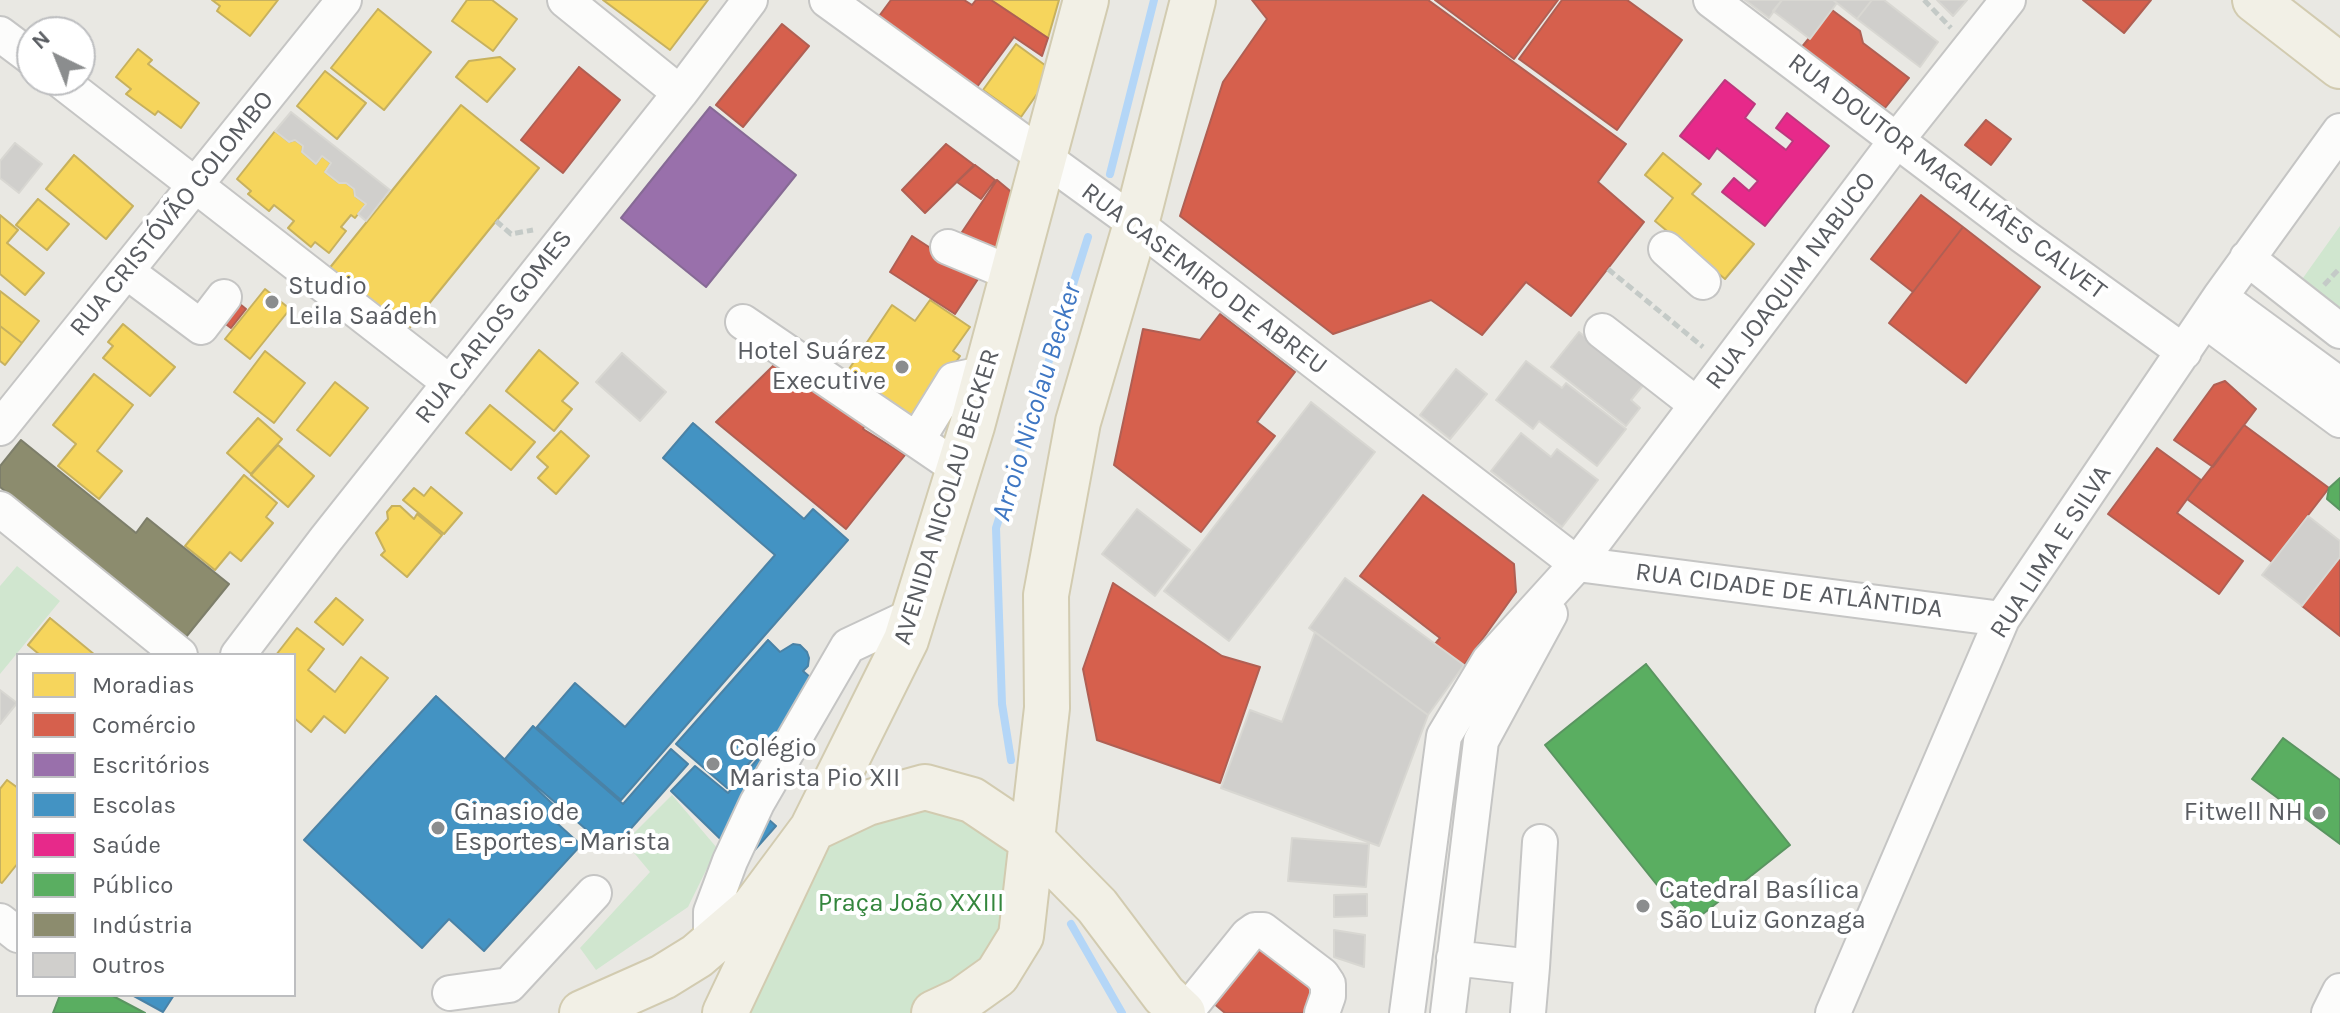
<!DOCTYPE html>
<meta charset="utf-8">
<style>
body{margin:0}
#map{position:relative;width:2340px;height:1013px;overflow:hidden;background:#e9e8e3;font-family:Karla,sans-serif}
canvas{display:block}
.legend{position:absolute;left:16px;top:653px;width:280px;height:344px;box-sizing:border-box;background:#fff;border:2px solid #bdbec0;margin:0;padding:10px 14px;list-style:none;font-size:24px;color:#595c61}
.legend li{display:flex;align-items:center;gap:16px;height:40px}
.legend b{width:40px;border:2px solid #bdbec0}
.north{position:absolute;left:16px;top:16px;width:80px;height:80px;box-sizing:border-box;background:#fff;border:2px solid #bdbec0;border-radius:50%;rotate:317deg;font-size:22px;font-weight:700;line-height:32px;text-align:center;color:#595c61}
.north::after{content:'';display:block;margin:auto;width:28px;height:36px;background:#8b8d8e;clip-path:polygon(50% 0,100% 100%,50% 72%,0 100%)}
</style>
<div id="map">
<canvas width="2340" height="1013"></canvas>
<ul class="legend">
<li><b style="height:22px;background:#f6d55c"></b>Moradias</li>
<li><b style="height:22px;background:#d6604d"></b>Comércio</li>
<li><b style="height:22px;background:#9970ab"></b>Escritórios</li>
<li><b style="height:22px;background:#4393c3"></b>Escolas</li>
<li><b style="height:22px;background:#e7298a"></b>Saúde</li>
<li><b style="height:22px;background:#5aae61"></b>Público</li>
<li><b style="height:22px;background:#8c8c6e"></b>Indústria</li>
<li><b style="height:22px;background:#d0cfcc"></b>Outros</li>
</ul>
<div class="north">N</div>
</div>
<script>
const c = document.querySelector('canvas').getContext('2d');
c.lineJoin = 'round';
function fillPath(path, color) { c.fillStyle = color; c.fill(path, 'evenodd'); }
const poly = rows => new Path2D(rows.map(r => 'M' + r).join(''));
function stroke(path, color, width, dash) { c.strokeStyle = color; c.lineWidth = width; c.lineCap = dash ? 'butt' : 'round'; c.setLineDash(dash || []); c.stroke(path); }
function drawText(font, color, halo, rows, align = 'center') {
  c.font = font + ' Karla,sans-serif'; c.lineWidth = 8; c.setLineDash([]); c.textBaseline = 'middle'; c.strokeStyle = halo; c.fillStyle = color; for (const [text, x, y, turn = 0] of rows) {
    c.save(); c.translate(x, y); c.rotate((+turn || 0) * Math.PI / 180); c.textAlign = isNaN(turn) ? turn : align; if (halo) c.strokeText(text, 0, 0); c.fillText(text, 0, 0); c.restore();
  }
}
fillPath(poly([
 [2340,226,2340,317,2298,285],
 [17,566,60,601,0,674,0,586],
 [925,787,1033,841,1021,936,934,1013,724,1013,812,829],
 [672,795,717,848,688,907,596,970,580,948,650,872,625,842]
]), '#d0e6cf');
const homes = poly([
 [212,0,278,0,250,36,217,11,220,6,212,0],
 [467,0,492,0,517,19,493,51,452,21,467,0],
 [603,0,708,0,670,50,603,0],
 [991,0,1059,0,1048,38,991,0],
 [378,9,431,52,384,110,331,68,378,9],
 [1016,44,1053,71,1021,117,983,90,1016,44],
 [138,49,152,60,148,64,199,103,181,128,158,111,155,115,126,94,131,89,116,77,138,49],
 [500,57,515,69,487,102,456,77,469,61,500,57],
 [325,71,366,103,337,139,297,106,325,71],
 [461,105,539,168,402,337,324,275,461,105],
 [275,131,289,142,295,140,303,146,302,152,316,164,322,156,331,163,325,172,339,183,346,183,354,189,355,196,366,204,355,218,351,215,341,227,346,231,329,253,315,242,311,247,288,228,294,221,274,205,269,211,248,194,251,191,237,179,275,131],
 [1663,153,1701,184,1692,194,1754,244,1725,279,1655,221,1673,198,1645,175,1663,153],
 [74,155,133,206,106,239,46,189,74,155],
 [38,199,69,224,47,250,16,225,38,199],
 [0,215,18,230,7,243,44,273,25,295,0,274,0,215],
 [265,289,290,309,250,359,225,339,265,289],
 [0,291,39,321,22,343,0,326,0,291],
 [930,300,970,327,953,351,960,356,914,425,843,378,892,305,915,321,930,300],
 [123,324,175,367,150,396,103,358,113,346,108,342,123,324],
 [0,326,22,343,5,365,0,361,0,326],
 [539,350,578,383,562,401,572,409,554,431,506,391,539,350],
 [265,351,305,383,274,423,234,392,265,351],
 [94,374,133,405,97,451,122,471,99,499,58,466,76,444,53,425,94,374],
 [335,382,368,408,330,456,297,430,335,382],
 [490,405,535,442,511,470,466,433,490,405],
 [258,418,282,439,251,474,227,453,258,418],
 [561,431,589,456,556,494,538,478,548,467,537,457,561,431],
 [278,445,314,476,288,507,251,475,278,445],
 [244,475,277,503,266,517,273,523,241,561,230,552,215,570,185,546,244,475],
 [431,487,462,513,444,534,403,500,414,488,424,496,431,487],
 [392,506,400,506,414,519,417,514,442,535,407,577,381,555,385,551,376,533,388,519,387,512,392,506],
 [336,598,363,620,343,645,315,622,336,598],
 [50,618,95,655,40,655,28,645,50,618],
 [297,628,324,649,308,670,335,692,361,657,388,678,345,733,324,716,311,732,294,718,294,655,276,655,297,628],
 [7,780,18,788,18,863,2,883,0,882,0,789,7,780]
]);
fillPath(homes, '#f6d55c');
stroke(homes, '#c7b15e', 2);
const shops = poly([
 [891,0,964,0,972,5,976,0,991,0,1048,38,1042,56,1014,37,974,91,877,19,891,0],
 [1252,0,1428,0,1626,144,1598,182,1644,222,1571,316,1526,282,1482,335,1431,300,1333,334,1180,216,1223,82,1267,19,1252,0],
 [1435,0,1558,0,1514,59,1435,0],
 [1562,0,1627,0,1682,40,1617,130,1519,59,1562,0],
 [2083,0,2151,0,2124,33,2083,0],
 [1832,10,1860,31,1863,43,1909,78,1885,108,1856,85,1852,89,1801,48,1832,10],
 [782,24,809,46,743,127,716,105,782,24],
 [579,67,620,100,563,173,521,140,579,67],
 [1986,120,2011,139,1991,165,1965,145,1986,120],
 [946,144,974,165,925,213,902,190,946,144],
 [975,165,995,180,981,199,957,182,975,165],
 [997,180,1015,195,997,253,956,241,997,180],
 [1921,195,1963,227,1913,292,1871,259,1921,195],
 [1963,227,2040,287,1966,383,1889,323,1963,227],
 [912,236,978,279,955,314,890,272,912,236],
 [230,296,246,309,231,328,215,316,230,296],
 [1220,314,1295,372,1257,422,1275,436,1201,532,1114,465,1143,329,1200,340,1220,314],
 [780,359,869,416,863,429,905,455,846,529,716,422,780,359],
 [2225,381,2256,409,2213,467,2174,440,2214,385,2225,381],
 [2244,425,2329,488,2272,562,2187,499,2244,425],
 [2157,448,2201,480,2177,513,2243,561,2219,594,2108,514,2157,448],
 [1423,495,1514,564,1516,592,1464,665,1435,644,1440,638,1360,576,1423,495],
 [2340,557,2340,636,2302,606,2340,557],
 [1113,583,1222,656,1260,667,1220,783,1097,740,1083,669,1113,583],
 [1252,938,1321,984,1303,1013,1225,1013,1205,996,1252,938]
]);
fillPath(shops, '#d6604d');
stroke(shops, '#b05f53', 2);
const offices = poly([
 [710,107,796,175,706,287,621,218,710,107]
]);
fillPath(offices, '#9970ab');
stroke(offices, '#866a95', 2);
const schools = poly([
 [693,423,804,519,813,509,848,540,621,800,537,727,575,683,625,727,775,555,663,458,693,423],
 [768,640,780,652,793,644,800,645,807,652,809,658,808,666,803,671,819,685,727,788,676,744,768,640],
 [436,696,556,807,548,815,581,845,484,951,449,919,422,948,304,840,436,696],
 [796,715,748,801,776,826,744,862,671,791,695,766,728,793,796,715],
 [533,726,623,804,671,749,688,764,611,851,505,759,533,726],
 [132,995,174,995,163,1012,132,995]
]);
fillPath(schools, '#4393c3');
stroke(schools, '#4a82a6', 2);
const health = poly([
 [1725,80,1755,104,1745,118,1786,150,1793,141,1776,128,1787,113,1829,146,1765,226,1722,192,1734,178,1749,191,1758,181,1717,148,1709,159,1680,136,1725,80]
]);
fillPath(health, '#e7298a');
stroke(health, '#bc387e', 2);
const public = poly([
 [2340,478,2340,510,2327,499,2329,488,2340,478],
 [1646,664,1790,845,1689,925,1545,745,1646,664],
 [2283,738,2340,780,2340,844,2252,779,2283,738],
 [60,995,111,995,145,1013,53,1013,60,995]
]);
fillPath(public, '#5aae61');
stroke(public, '#5a9561', 2);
const industry = poly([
 [21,440,136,533,147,518,229,584,186,637,0,487,0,466,21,440]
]);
fillPath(industry, '#8c8c6e');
stroke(industry, '#7d7e6a', 2);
stroke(poly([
 [1110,174,1154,0],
 [1011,760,1002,704,996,528,1088,237],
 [1071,924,1122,1013]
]), '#b4d6f7', 8);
const building = poly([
 [1745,0,1782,0,1769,18,1745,0],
 [1782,0,1833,0,1837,3,1810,39,1773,11,1782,0],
 [1833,0,1872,0,1857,19,1833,0],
 [1872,0,1884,0,1938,42,1920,67,1857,19,1872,0],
 [1937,0,1967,0,1953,16,1937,0],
 [291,112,390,190,366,221,358,214,366,204,355,196,354,189,346,183,339,183,325,172,331,163,322,156,316,164,302,152,303,146,295,140,289,142,275,131,291,112],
 [15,143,42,164,19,193,0,178,0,161,15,143],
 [1579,332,1645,383,1631,400,1640,408,1626,426,1551,367,1579,332],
 [622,353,666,392,640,421,596,382,622,353],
 [1526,361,1562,388,1566,383,1626,429,1597,466,1539,421,1533,429,1496,400,1526,361],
 [1456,369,1487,394,1450,439,1420,415,1456,369],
 [1311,402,1375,452,1229,641,1164,591,1311,402],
 [1521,433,1551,457,1557,449,1598,480,1562,527,1491,471,1521,433],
 [1137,509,1190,550,1155,596,1102,554,1137,509],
 [2308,516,2340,541,2340,557,2302,606,2262,575,2308,516],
 [1345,578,1464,665,1428,715,1309,628,1345,578],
 [1315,632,1428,715,1379,846,1221,788,1250,710,1282,722,1315,632],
 [0,690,17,703,0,724,0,690],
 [1292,838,1369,844,1366,887,1288,881,1292,838],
 [1367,894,1367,916,1334,917,1334,895,1367,894],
 [1334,930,1365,935,1364,967,1334,957,1334,930]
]);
fillPath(building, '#d0cfcc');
stroke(building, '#d8d7d2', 2);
const minor = poly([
 [565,0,680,93],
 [827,0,1136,224,1577,564],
 [1711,0,2023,236,2184,352],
 [0,34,32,58],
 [60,80,450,383],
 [948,247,1013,274],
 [1666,249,1703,282],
 [2247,258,2340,331],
 [126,271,201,327,224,297],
 [2220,297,2340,385],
 [2206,321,2340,420],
 [743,322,959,469],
 [1602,331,1697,405],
 [0,428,344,0],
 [917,440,954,380,987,373],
 [0,509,180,655],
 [1577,564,2002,619],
 [238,655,326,539,680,93,750,0],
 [0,921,18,935],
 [711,943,711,912,730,861,757,803,848,646,914,615],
 [1454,958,1532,967,1540,842],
 [450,993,509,985,594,893],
 [1185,1013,1248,935,1255,930,1263,930,1322,975,1328,984,1328,996,1322,1013],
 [1407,1013,1444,736,1489,661,1577,564,1896,141,2008,0],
 [1448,1013,1481,741,1550,614],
 [1528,1013,1532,967],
 [1833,1013,2002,619,2220,297,2340,131],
 [2329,1013,2340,991]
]);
const major = poly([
 [2255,0,2340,66],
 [582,1013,663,977,697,956,754,907,812,829,867,803,925,787,972,800,1033,841,1097,906,1164,995,1183,1013],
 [725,1013,812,829,906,640,972,426,1086,0],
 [934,1013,962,1000,997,975,1021,936,1047,708,1046,595,1078,422,1136,224,1193,0]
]);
stroke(minor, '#c5c5c4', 38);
stroke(major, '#d2cbb0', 48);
stroke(poly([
 [1924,0,1951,28],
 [496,221,511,234,533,230],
 [1608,269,1703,347],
 [2324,285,2340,268]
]), '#c4cac7', 5, [8, 4]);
stroke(minor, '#fcfcfb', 34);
stroke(major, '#f2f0e6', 44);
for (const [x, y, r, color] of [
 [272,302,8,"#8b8d8e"],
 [902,367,8,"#8b8d8e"],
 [713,764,8,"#8b8d8e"],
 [2319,813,8,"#8b8d8e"],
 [438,828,8,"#8b8d8e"],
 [1643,906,8,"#8b8d8e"]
]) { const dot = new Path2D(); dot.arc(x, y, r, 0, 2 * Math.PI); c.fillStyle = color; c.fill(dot); stroke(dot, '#fff', 3); }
drawText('26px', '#595c61', '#fff', [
 ["RUA DOUTOR MAGALHÃES CALVET",1947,177,37],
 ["RUA CRISTÓVÃO COLOMBO",172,214,-51],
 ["RUA CASEMIRO DE ABREU",1204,279,37],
 ["RUA JOAQUIM NABUCO",1791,281,-53],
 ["RUA CARLOS GOMES",494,327,-52],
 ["AVENIDA NICOLAU BECKER",947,497,-73],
 ["RUA LIMA E SILVA",2051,552,-57],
 ["RUA CIDADE DE ATLÂNTIDA",1789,591,7]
]);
drawText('26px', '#595c61', '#fff', [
 ["Studio",288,287],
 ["Leila Saádeh",288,317],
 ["Hotel Suárez",886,352,"right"],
 ["Executive",886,382,"right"],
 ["Colégio",729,749],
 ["Marista Pio XII",729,779],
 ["Ginasio de",454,813],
 ["Esportes - Marista",454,843],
 ["Fitwell NH",2303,813,"right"],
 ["Catedral Basílica",1659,891],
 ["São Luiz Gonzaga",1659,921]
], 'left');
drawText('26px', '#34863d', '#fff', [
 ["Praça João XXIII",911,904]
]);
drawText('italic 28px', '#3f77c3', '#fff', [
 ["Arroio Nicolau Becker",1037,402,-73]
]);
</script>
